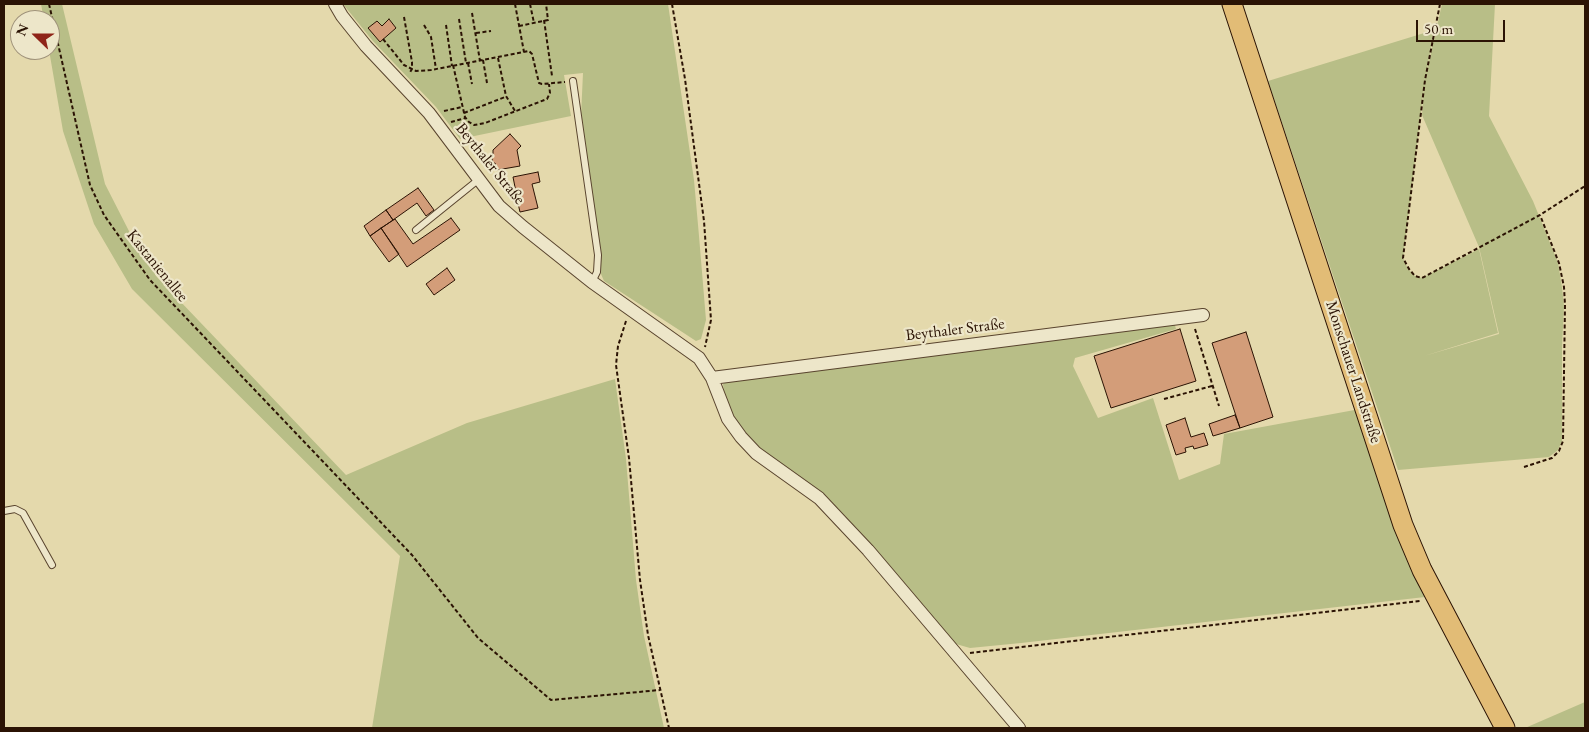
<!DOCTYPE html>
<meta charset="utf-8">
<style>
body{margin:0}
#map{position:relative;width:1589px;height:732px;overflow:hidden;background:#e4d9ac;font-family:"EB Garamond",serif}
canvas{display:block}
.frame{position:absolute;inset:0;border:5px solid #2b1304;pointer-events:none}
.north{position:absolute;left:10px;top:10px;width:50px;height:50px;box-sizing:border-box;background:#ede6c9;border:1px solid #9f927a;border-radius:50%;rotate:292deg;font-size:14px;font-weight:700;line-height:20px;text-align:center;color:#2b1304}
.north::after{content:'';display:block;margin:auto;width:18px;height:22px;background:#8f2418;clip-path:polygon(50% 0,100% 100%,50% 72%,0 100%)}
.scale{position:absolute;left:1416px;top:20px;width:89px;height:22px;box-sizing:border-box;border:2px solid #2b1304;border-top:0;padding-left:6px;font-size:15px;line-height:18px;white-space:nowrap;color:#2b1304;-webkit-text-stroke:4px #ede6c9;paint-order:stroke}
</style>
<div id="map">
<canvas width="1589" height="732"></canvas>
<div class="frame"></div>
<div class="north">N</div>
<div class="scale">50 m</div>
</div>
<script>
const c = document.querySelector('canvas').getContext('2d');
c.lineJoin = 'round';
function fillPath(path, color) { c.fillStyle = color; c.fill(path, 'evenodd'); }
const poly = rows => new Path2D(rows.map(r => 'M' + r).join(''));
function stroke(path, color, width, dash) { c.strokeStyle = color; c.lineWidth = width; c.lineCap = dash ? 'butt' : 'round'; c.setLineDash(dash || []); c.stroke(path); }
function drawText(font, color, halo, rows, align = 'center') {
  c.font = font + ' "EB Garamond",serif'; c.lineWidth = 4.5; c.setLineDash([]); c.textBaseline = 'middle'; c.strokeStyle = halo; c.fillStyle = color; for (const [text, x, y, turn = 0] of rows) {
    c.save(); c.translate(x, y); c.rotate((+turn || 0) * Math.PI / 180); c.textAlign = isNaN(turn) ? turn : align; if (halo) c.strokeText(text, 0, 0); c.fillText(text, 0, 0); c.restore();
  }
}
fillPath(poly([
 [41,4,62,4,105,184,131,235,157,277,346,475,467,423,615,379,626,459,636,580,644,636,664,728,372,728,400,556,132,289,94,224,63,131,49,50,50,20,44,20],
 [343,4,668,4,694,180,699,236,706,320,701,339,696,341,604,281,601,274,601,255,581,116,583,73,564,75,571,116,460,139,436,107,372,40],
 [1442,4,1495,4,1489,116,1533,201,1558,263,1562,287,1564,306,1562,347,1562,441,1558,450,1549,457,1398,470,1268,81,1434,30,1426,75],
 [1424,87,1422,115,1479,247,1499,334,1424,356,1498,333,1479,249,1422,278,1415,276,1408,269,1403,258],
 [1174,322,1176,329,1075,358,1073,366,1098,418,1153,398,1179,480,1220,464,1224,434,1360,409,1425,597,1021,643,970,648,956,644,873,546,824,494,761,449,746,434,733,416,724,394,723,384,731,379],
 [1585,702,1585,728,1525,728]
]), '#b8be87');
const building = poly([
 [389,19,396,28,380,42,368,28,377,21,382,26,389,19],
 [510,134,521,146,517,150,520,166,497,170,495,163,493,163,491,155,493,154,493,150,510,134],
 [538,172,540,182,532,184,538,208,520,212,517,199,513,196,516,192,513,177,538,172],
 [418,188,434,210,426,216,417,203,393,220,386,210,418,188],
 [386,210,393,220,370,236,364,226,386,210],
 [451,218,460,230,407,267,381,228,395,219,413,244,451,218],
 [381,228,399,254,389,262,370,236,381,228],
 [447,268,455,280,434,295,426,284,447,268],
 [1180,329,1196,381,1111,408,1094,356,1180,329],
 [1246,332,1273,417,1240,428,1212,343,1246,332],
 [1235,415,1240,428,1213,436,1209,424,1235,415],
 [1185,418,1191,437,1204,433,1208,445,1194,449,1193,446,1185,448,1186,452,1176,455,1166,425,1185,418]
]);
fillPath(building, '#d39d79');
stroke(building, '#2b1304', 1);
const lane = poly([
 [573,81,598,255,597,272,592,282],
 [416,230,478,180],
 [4,511,15,509,23,513,52,565]
]);
const street = poly([
 [335,4,342,16,366,46,429,113,499,206,523,227,592,282,699,358,712,378,728,419,741,437,756,453,819,498,868,550,1019,728],
 [712,378,1203,315]
]);
const primary = poly([
 [1232,4,1403,525,1422,570,1505,728]
]);
stroke(lane, '#59442e', 8);
stroke(street, '#59442e', 14);
stroke(primary, '#2b1304', 21);
stroke(poly([
 [49,4,90,185,104,215,150,280,412,555,478,638,551,700,660,690],
 [515,4,524,52],
 [530,4,534,23],
 [672,4,685,79,704,221,711,320,705,347],
 [1440,4,1425,80,1403,258,1409,269,1415,276,1422,278,1540,215,1585,186],
 [472,13,480,61],
 [404,17,412,62,412,69,409,74],
 [459,19,466,63],
 [544,20,552,76],
 [424,25,431,37,436,69],
 [446,25,452,66],
 [519,26,548,20,546,4],
 [476,33,491,31],
 [383,39,404,65,416,71,431,70,529,51,532,54,539,83,542,84,565,82],
 [498,58,506,96,515,111],
 [483,60,487,83],
 [468,63,472,84],
 [453,65,465,117,469,122,474,125,485,123,547,99,550,93,549,84],
 [444,111,462,107],
 [464,113,505,97],
 [451,122,466,118],
 [626,321,618,346,616,365,629,458,640,580,648,635,669,728],
 [1195,329,1219,406],
 [1164,399,1212,386],
 [1524,467,1552,458,1559,451,1563,441,1565,305,1564,287,1559,263,1540,215],
 [970,653,1420,601]
]), '#2b1304', 2, [4, 2.5]);
stroke(lane, '#ede6c9', 6);
stroke(street, '#ede6c9', 12);
stroke(primary, '#e2bc76', 19);
drawText('16px', '#2b1304', '#ede6c9', [
 ["Beythaler Straße",490,164,51],
 ["Kastanienallee",157,266,51],
 ["Beythaler Straße",955,330,-7],
 ["Monschauer Landstraße",1353,372,72]
]);
</script>
